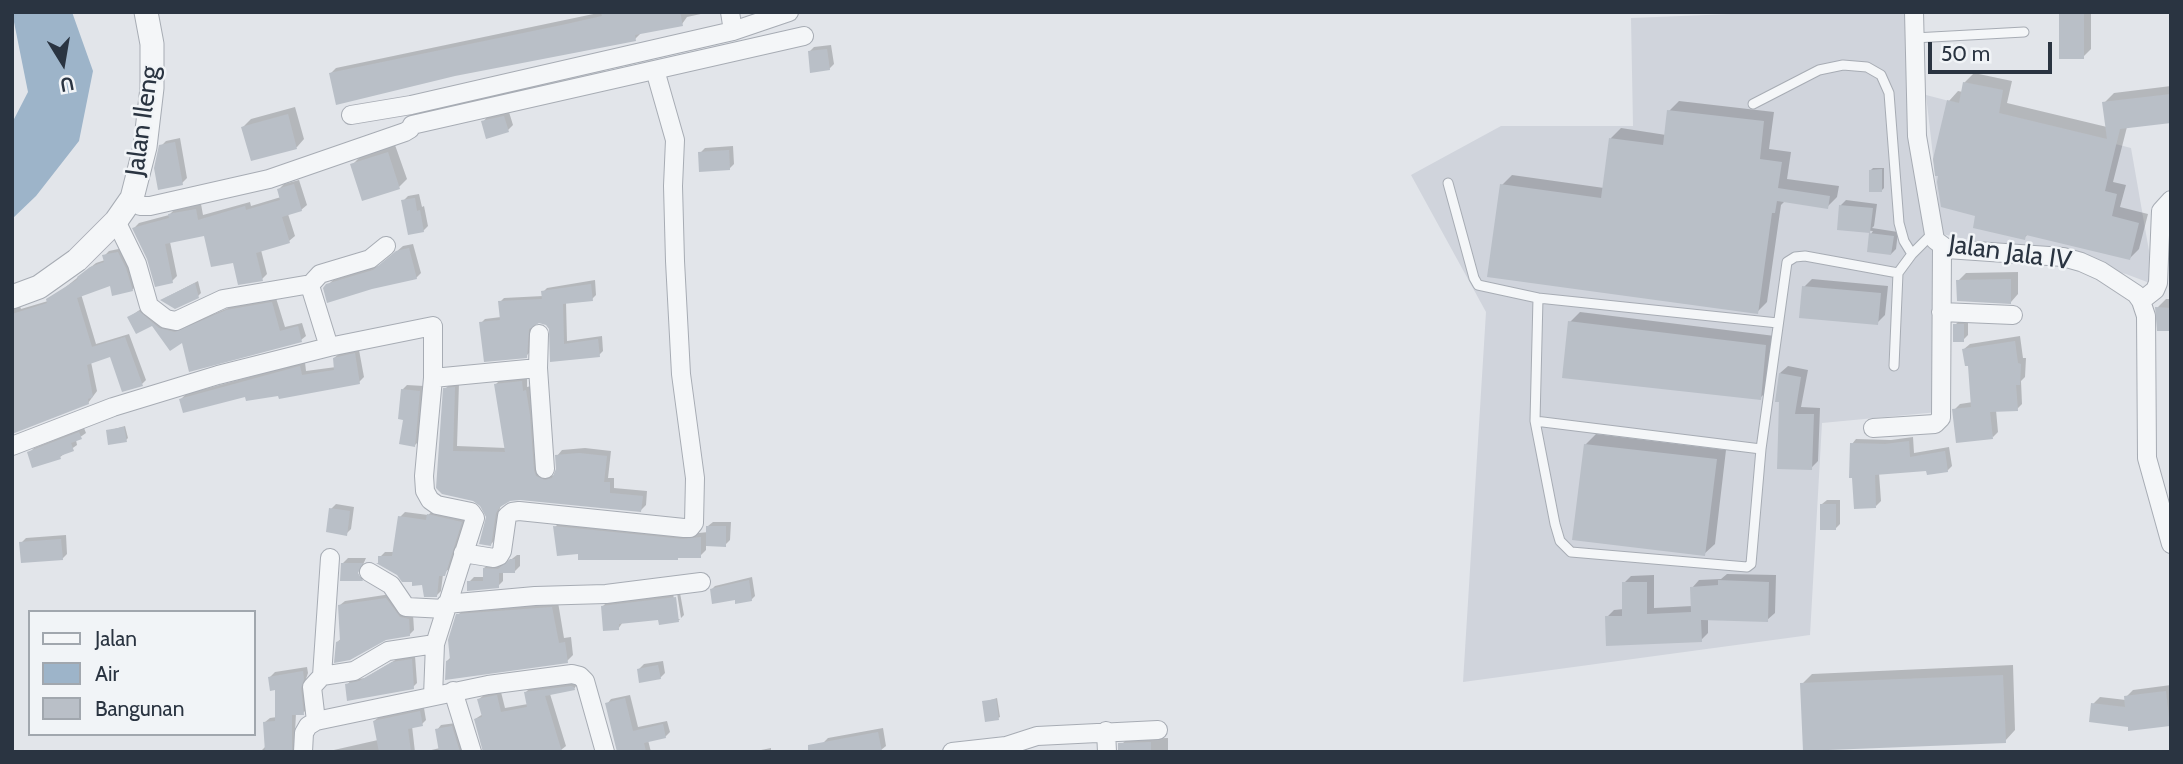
<!DOCTYPE html>
<style>
body{margin:0}
#map{position:relative;width:2183px;height:764px;overflow:hidden;background:#e2e5ea;font-family:Cabin,sans-serif}
canvas{display:block}
.frame{position:absolute;inset:0;border:14px solid #2a3441;pointer-events:none}
.legend{position:absolute;left:28px;top:610px;width:228px;height:126px;box-sizing:border-box;background:#f1f4f7;border:2px solid #a1a7ae;margin:0;padding:9px 12px;list-style:none;font-size:21px;color:#2a3441}
.legend li{display:flex;align-items:center;gap:14px;height:35px}
.legend b{width:35px;border:2px solid #a1a7ae}
.north{position:absolute;left:28px;top:28px;width:70px;height:70px;-webkit-text-stroke:5px #f1f4f7;paint-order:stroke;rotate:169deg;font-size:19px;font-weight:700;line-height:28px;text-align:center;color:#2a3441}
.north::after{content:'';display:block;margin:auto;width:24px;height:32px;background:#2a3441;clip-path:polygon(50% 0,100% 100%,50% 72%,0 100%)}
.scale{position:absolute;left:1928px;top:42px;width:124px;height:32px;box-sizing:border-box;border:4px solid #2a3441;border-top:0;padding-left:9px;font-size:21px;line-height:24px;white-space:nowrap;color:#2a3441;-webkit-text-stroke:5px #f1f4f7;paint-order:stroke}
</style>
<div id="map">
<canvas width="2183" height="764"></canvas>
<div class="frame"></div>
<ul class="legend">
<li><b style="height:9px;background:#f4f6f8"></b>Jalan</li>
<li><b style="height:19px;background:#9db4c9"></b>Air</li>
<li><b style="height:19px;background:#b9bfc7"></b>Bangunan</li>
</ul>
<div class="north">U</div>
<div class="scale">50 m</div>
</div>
<script>
const c = document.querySelector('canvas').getContext('2d');
c.lineJoin = 'round';
function fillPath(path, color) { c.fillStyle = color; c.fill(path, 'evenodd'); }
const poly = rows => new Path2D(rows.map(r => 'M' + r).join(''));
function stroke(path, color, width, dash) { c.strokeStyle = color; c.lineWidth = width; c.lineCap = dash ? 'butt' : 'round'; c.setLineDash(dash || []); c.stroke(path); }
function drawText(font, color, halo, rows, align = 'center') {
  c.font = font + ' Cabin,sans-serif'; c.lineWidth = 5; c.setLineDash([]); c.textBaseline = 'middle'; c.strokeStyle = halo; c.fillStyle = color; for (const [text, x, y, turn = 0] of rows) {
    c.save(); c.translate(x, y); c.rotate((+turn || 0) * Math.PI / 180); c.textAlign = isNaN(turn) ? turn : align; if (halo) c.strokeText(text, 0, 0); c.fillText(text, 0, 0); c.restore();
  }
}
fillPath(poly([
 [1782,12,1908,12,1942,260,1938,412,1822,423,1810,635,1463,682,1486,312,1411,175,1501,126,1633,126,1631,18],
 [1926,95,2131,148,2155,285,2126,274,1942,234]
]), '#d0d4dc');
fillPath(poly([
 [12,12,72,12,93,71,79,141,36,196,12,219,12,123,28,92]
]), '#9db4c9');
fillPath(poly([
 [710,12,687,17,682,24,641,33,635,39,330,74,336,68,603,12],
 [2060,12,2091,12,2091,49,2083,57],
 [831,45,834,64,829,69,809,52,814,47],
 [1974,73,2012,81,2007,103,2107,127,2104,103,2114,93,2171,86,2171,122,2127,127,2113,182,2126,185,2120,207,2148,214,2139,249,2130,258,2028,234,2024,238,1978,215,1949,101,1958,91,1963,92,1964,83],
 [1679,101,1774,112,1769,149,1791,152,1787,179,1839,186,1837,197,1827,207,1785,201,1781,205,1767,302,1757,312,1502,185,1512,175,1604,188,1611,138,1621,128,1666,135,1669,111],
 [295,107,304,139,297,147,253,159,243,127,251,119],
 [509,112,513,125,508,130,483,122,487,117],
 [180,138,187,178,182,183,161,146,166,141],
 [395,145,407,179,399,187,352,165,360,157],
 [733,146,734,164,729,169,700,153,705,148],
 [1873,168,1884,168,1884,188,1882,190,1871,170],
 [299,180,307,205,301,210,288,214,295,236,289,241,261,250,267,274,262,279,234,261,206,234,170,242,177,276,172,281,149,258,134,228,139,223,169,215,175,209,201,204,203,215,250,202,251,206,281,197,279,189,284,184],
 [419,194,422,207,424,206,428,226,423,231,403,201,408,196],
 [1846,200,1877,204,1874,226,1872,228,1898,232,1896,249,1891,254,1871,234,1873,231,1838,228,1841,205],
 [413,244,421,273,416,278,325,288,333,280,381,265,403,246],
 [123,248,137,285,132,290,111,284,81,294,96,344,129,334,146,380,142,384,111,355,91,362,97,391,88,403,12,432,12,306,20,306,21,309,48,301,96,263,105,260,104,256,109,251],
 [2018,272,2018,294,2011,302,1958,281,1966,273],
 [1812,279,1888,286,1885,315,1877,323,1804,287],
 [595,280,596,295,592,299,566,302,567,341,602,336,603,351,599,355,551,360,551,329,547,323,538,321,532,325,530,352,526,356,481,323,485,319,501,317,500,302,504,298,543,296,543,292,547,288],
 [198,281,201,293,198,296,165,298],
 [276,298,285,327,302,323,306,336,301,340,183,340,171,349,153,324,129,317,144,307,180,328,233,306],
 [2166,299,2171,299,2171,330,2157,308],
 [1580,312,1775,336,1770,388,1760,398,1570,322],
 [1960,320,1968,320,1968,335,1963,340,1955,325],
 [2020,336,2023,358,2026,358,2025,377,2021,381,2022,404,2017,409,1996,410,1998,432,1993,437,1954,410,1960,404,1973,402,1970,364,1964,349,1970,344],
 [359,350,364,377,359,382,279,394,181,399,186,394,305,362,306,371,336,367,334,358,339,354],
 [1788,366,1808,370,1801,407,1820,408,1818,461,1811,468,1780,373],
 [527,377,527,387,531,386,541,471,551,476,555,475,558,469,557,456,562,450,585,448,611,451,608,478,614,478,614,488,647,491,646,505,641,510,520,498,509,499,500,507,496,539,491,544,488,517,482,504,474,499,443,493,445,389,450,384,459,383,457,446,506,448,496,384,501,379],
 [407,385,424,386,420,440,415,445,405,418,402,390],
 [125,426,128,438,126,440,107,431],
 [84,428,86,433,76,440,77,445,60,457,29,453,34,448],
 [1596,434,1726,450,1715,544,1704,554,1585,445],
 [1913,437,1914,453,1949,447,1952,466,1947,471,1928,469,1879,473,1881,501,1876,506,1854,476,1852,444,1856,439,1891,440],
 [1827,500,1840,500,1840,524,1835,529,1822,504],
 [336,504,354,507,351,529,346,534,331,509],
 [434,510,466,517,449,569,443,574,441,591,437,595,424,583,414,580,380,557,385,552,395,552,400,517,405,512,428,515],
 [561,521,690,534,708,532,708,526,713,522,731,522,730,540,725,545,706,545,706,550,700,556,579,552,555,527],
 [66,535,67,554,62,559,21,543,26,538],
 [517,555,520,555,520,566,515,571,503,571,503,581,498,586,469,582,474,577,485,577,484,568,489,564,504,565],
 [348,558,366,558,362,567,367,575,362,580,342,580,343,563],
 [355,564,362,577,358,577,352,566],
 [1727,574,1776,575,1775,613,1767,620,1708,619,1708,633,1701,640,1607,617,1614,610,1624,609,1624,583,1631,576,1654,575,1654,608,1692,606,1692,588,1699,580,1721,579],
 [752,577,755,596,751,600,711,590,715,586],
 [673,593,677,619,680,619,679,620,660,618,623,622,618,629,603,606,608,601],
 [677,593,680,593,684,615,681,618],
 [391,594,413,614,414,630,409,635,337,642,342,638,340,605,345,601],
 [558,602,564,638,571,637,573,655,567,661,447,661,451,657,458,615,464,609],
 [415,656,417,683,413,687,347,685,351,680,365,678,397,659],
 [663,661,665,673,660,678,639,669,644,664],
 [2013,665,2015,730,2005,741,1802,684,1812,674],
 [307,667,308,673,305,682,308,708,303,713,296,713,294,752,260,752,266,746,265,722,270,718,277,717,277,688,270,677,275,672],
 [578,683,574,689,550,694,566,746,561,750,475,719,483,714,479,699,484,695,501,692,505,708,528,704,526,692,530,688],
 [2171,685,2169,724,2129,725,2093,704,2100,697,2126,700,2126,697,2133,690],
 [630,695,638,727,667,721,670,732,665,737,648,740,651,752,618,752,607,704,611,699],
 [997,698,1000,717,998,718,984,702],
 [424,708,426,720,422,724,412,726,415,752,325,752,378,740,374,721,379,717],
 [456,723,465,752,423,752,440,748,437,730,441,725],
 [883,728,886,746,881,750,823,743,828,738],
 [1168,738,1168,752,1123,752,1122,744,1127,739],
 [771,748,771,752,751,752]
]), '#0003');
fillPath(poly([
 [601,12,680,12,683,26,635,35,636,41,455,76,336,105,329,73,562,25,602,16],
 [2059,12,2084,12,2084,59,2059,59],
 [827,49,830,70,810,73,808,51],
 [1963,82,2003,90,1999,113,2107,139,2102,102,2171,94,2171,123,2120,129,2105,191,2117,194,2112,216,2139,223,2130,260,2026,235,2025,240,1973,228,1975,216,1941,207,1937,182,1938,176,1935,176,1933,159,1947,100,1959,103],
 [1667,110,1764,121,1760,159,1782,162,1778,188,1830,196,1828,209,1777,201,1775,213,1772,213,1758,314,1487,277,1500,184,1601,198,1609,138,1663,145],
 [288,114,297,149,251,161,241,127],
 [504,116,509,132,486,139,481,121],
 [175,142,183,185,158,190,154,168,159,145],
 [729,150,730,170,699,172,698,152],
 [388,152,400,189,362,201,350,164],
 [1882,169,1882,192,1869,192,1869,170],
 [294,184,302,211,282,217,290,243,256,253,263,281,238,285,233,263,211,267,204,236,165,244,173,283,155,287,147,259,132,228,169,218,168,214,196,209,198,220,245,206,246,210,280,200,277,189],
 [415,198,417,211,420,210,424,232,408,235,401,200],
 [1839,205,1873,208,1870,233,1837,230],
 [1869,233,1894,236,1891,255,1867,252],
 [409,248,417,279,372,289,327,303,323,288,326,284,373,270,396,251],
 [118,252,126,268,133,291,112,296,110,286,77,298,92,347,125,337,143,386,122,392,110,357,87,365,93,397,88,399,89,404,12,434,12,314,47,303,46,299,78,279,77,277,90,267,104,262,102,255],
 [2011,279,2011,304,1957,301,1956,280],
 [195,283,199,298,175,309,160,300],
 [591,284,593,301,563,304,564,344,598,339,600,357,550,362,549,329,546,325,539,323,529,329,527,358,484,362,479,322,500,320,498,301,542,299,541,291],
 [1802,286,1881,293,1878,325,1799,318],
 [272,302,280,331,298,326,302,342,189,372,182,343,170,351,152,326,136,334,127,317,139,311,159,328,175,332,226,310],
 [2155,307,2171,308,2171,331,2157,331],
 [1568,321,1766,345,1761,400,1562,378],
 [1953,324,1964,324,1964,342,1953,342],
 [2015,341,2018,363,2021,364,2020,385,2016,385,2018,411,1990,412,1993,439,1956,443,1952,409,1971,407,1968,366,1965,366,1962,349],
 [355,353,360,384,279,399,278,396,246,401,245,397,183,413,179,399,300,366,302,375,334,370,333,358],
 [1779,373,1801,377,1795,414,1814,414,1812,470,1777,469,1779,402,1775,402],
 [522,381,523,391,526,390,530,415,534,470,536,476,545,480,552,478,556,469,555,455,579,453,607,456,604,482,610,482,610,493,643,496,641,512,520,500,510,501,500,507,496,513,491,546,479,544,486,517,480,506,473,501,442,494,436,488,443,388,455,387,453,451,505,452,494,384],
 [401,389,420,391,415,447,399,444,403,420,398,419],
 [124,427,127,442,108,445,106,430],
 [79,432,82,439,71,443,74,451,60,456,61,459,32,468,27,452],
 [1909,441,1910,457,1945,451,1948,472,1927,475,1926,471,1875,475,1876,508,1854,509,1852,478,1849,478,1850,443,1885,444],
 [1584,444,1717,459,1705,556,1572,540],
 [1820,504,1836,504,1836,530,1820,530],
 [329,508,350,511,347,536,326,532],
 [427,514,462,522,445,576,439,576,437,597,424,597,422,585,412,586,412,582,402,582,397,575,376,563,378,563,378,556,392,556,398,516,426,520],
 [553,526,683,539,701,537,701,558,678,558,678,560,578,560,578,554,557,556],
 [706,526,726,526,726,547,706,546],
 [61,539,63,560,21,563,19,542],
 [510,559,515,559,515,573,499,573,499,588,467,591,467,581,483,581,483,568,498,569],
 [341,563,363,563,358,573,363,581,340,581],
 [749,580,752,601,735,604,735,600,712,604,710,589],
 [1718,580,1769,582,1768,622,1701,620,1702,642,1606,646,1605,616,1622,616,1622,582,1647,582,1647,614,1691,612,1690,587,1718,585],
 [676,597,679,622,659,625,658,620,619,624,619,630,603,631,601,606],
 [386,598,400,617,409,619,410,636,386,640,350,660,334,663,336,642,340,641,338,605],
 [552,607,559,643,565,642,568,663,445,680,446,661,450,660,448,640,456,614],
 [412,659,414,689,347,701,345,684,359,681,392,662],
 [658,665,661,679,639,683,637,669],
 [303,671,304,679,301,688,304,715,292,715,292,752,265,752,263,722,275,721,275,690,270,691,268,677],
 [2003,675,2006,743,1803,751,1800,683],
 [571,686,574,687,575,690,545,696,562,752,483,752,474,719,482,717,477,699,497,695,501,712,527,707,524,692],
 [2166,691,2170,726,2128,731,2128,727,2089,722,2091,703,2125,707,2124,696],
 [625,698,633,731,663,724,666,738,644,743,646,752,617,752,605,703],
 [996,699,999,720,985,722,982,701],
 [420,711,423,726,408,729,411,752,379,752,373,721],
 [452,726,460,752,439,752,435,729],
 [878,732,882,752,808,752,808,745],
 [1151,742,1151,752,1118,752,1118,743]
]), '#b9bfc7');
const service = poly([
 [1914,38,2024,32],
 [1753,104,1819,70,1843,65,1867,67,1881,75,1889,93,1899,223,1904,241,1912,254],
 [1448,183,1474,278,1478,285,1538,298],
 [1894,366,1898,273,1912,254,1932,234],
 [1535,421,1538,298,1778,323],
 [1761,449,1535,421,1555,524,1560,541,1571,552,1747,567,1751,564,1761,449,1787,262,1795,257,1805,256,1898,273]
]);
const minor = poly([
 [730,12,733,31],
 [1914,12,1917,136,1935,240,1947,249,2063,257,2081,262,2101,271,2136,294,2141,301,2146,316,2147,458,2171,544],
 [351,115,411,105,733,31,789,12],
 [132,198,140,206,150,206,269,179,405,132,410,129,412,125,804,36],
 [116,221,137,264,149,306,166,319,176,321,223,299,305,285,311,289,329,347],
 [309,286,320,274,370,259,386,246],
 [2141,301,2155,290,2158,283,2161,211,2171,200],
 [1941,312,2013,315],
 [538,368,545,469],
 [433,378,538,368,539,334],
 [1873,428,1935,424,1941,418,1942,247],
 [12,446,113,407,218,375,329,347,433,326,433,378,424,476,425,491,430,500,437,505,471,512,475,518,435,644,433,696],
 [463,553,494,558,499,556,502,551,507,516,512,512,519,511,684,528,690,528,694,523,695,478,681,374,675,261,673,186,675,140,655,70],
 [369,572,391,585,406,607,445,609],
 [446,604,535,596,606,594,701,582],
 [322,676,330,558],
 [453,691,472,752],
 [316,721,312,687,322,676,354,671,388,651,435,644],
 [1106,731,1107,752],
 [303,752,304,733,308,726,316,721,488,685,572,674,580,676,585,681,605,752],
 [952,752,1006,746,1037,736,1158,730]
]);
const tertiary = poly([
 [12,297,39,287,77,260,116,221,132,198,145,147,152,88,152,44,146,12]
]);
stroke(service, '#a7acb4', 11);
stroke(minor, '#a7acb4', 20);
stroke(tertiary, '#a7acb4', 25);
stroke(service, '#f4f6f8', 9);
stroke(minor, '#f4f6f8', 18);
stroke(tertiary, '#f4f6f8', 23);
drawText('26px', '#2a3441', '#f1f4f7', [
 ["Jalan Ileng",143,121,-82],
 ["Jalan Jala IV",2010,253,8]
]);
</script>
